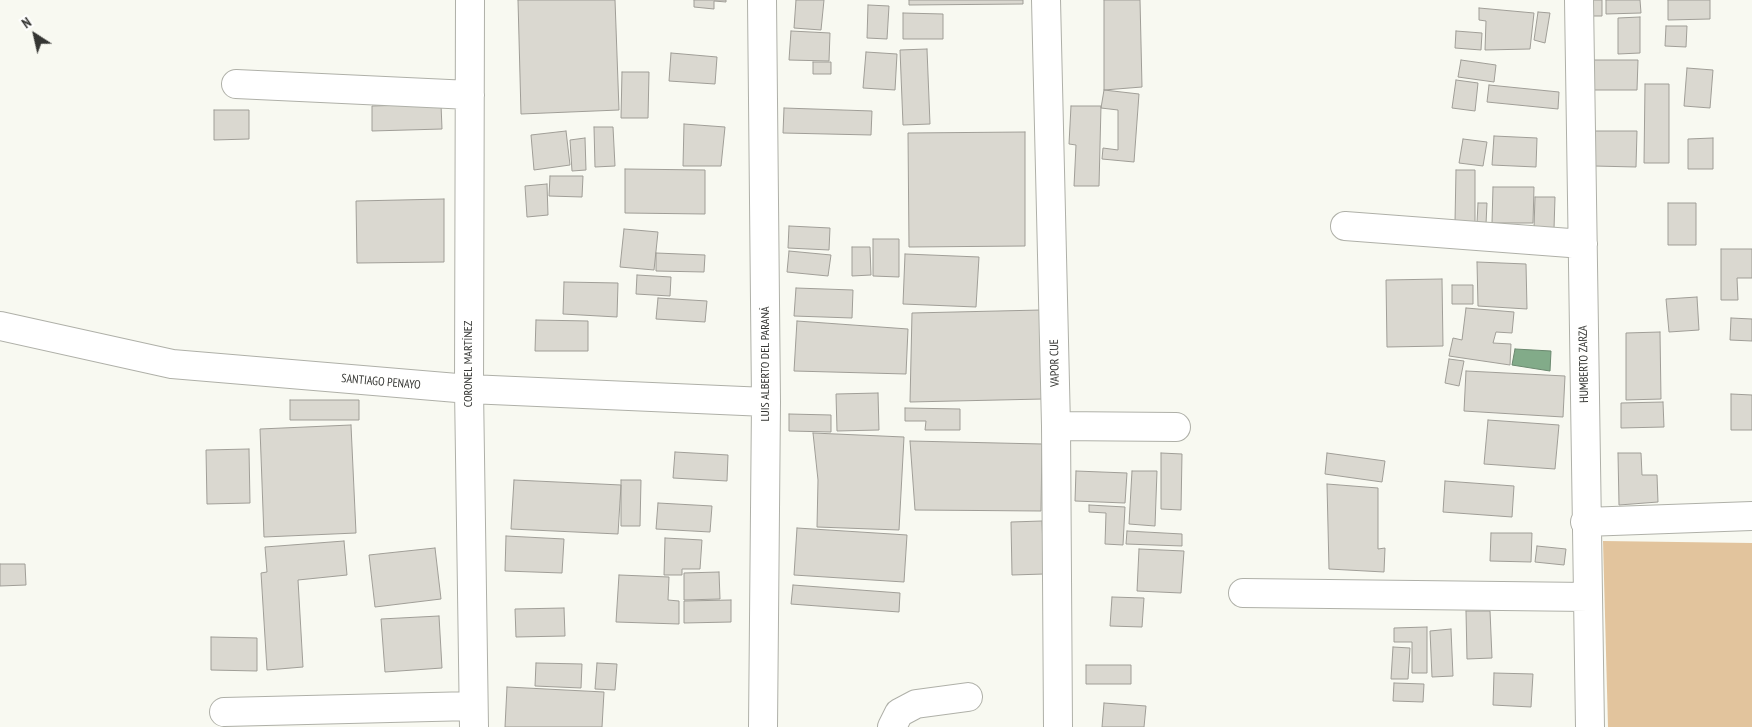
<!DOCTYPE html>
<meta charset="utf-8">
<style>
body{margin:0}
#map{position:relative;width:1752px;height:727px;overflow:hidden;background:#f8f9f1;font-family:"PT Sans Narrow",sans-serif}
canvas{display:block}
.north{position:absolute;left:10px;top:10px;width:50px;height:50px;-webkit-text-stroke:4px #fffffe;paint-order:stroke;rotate:325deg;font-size:14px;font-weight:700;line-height:20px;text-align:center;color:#353633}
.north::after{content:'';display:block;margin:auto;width:18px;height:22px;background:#353633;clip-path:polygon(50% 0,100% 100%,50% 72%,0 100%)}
</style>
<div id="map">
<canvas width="1752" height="727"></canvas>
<div class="north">N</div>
</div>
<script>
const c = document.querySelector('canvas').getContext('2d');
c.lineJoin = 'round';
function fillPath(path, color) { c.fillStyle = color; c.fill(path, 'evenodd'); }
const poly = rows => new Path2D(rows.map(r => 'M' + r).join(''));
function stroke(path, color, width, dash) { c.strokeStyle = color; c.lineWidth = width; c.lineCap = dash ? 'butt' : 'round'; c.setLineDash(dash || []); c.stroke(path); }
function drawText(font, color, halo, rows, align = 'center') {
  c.font = font + ' "PT Sans Narrow",sans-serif'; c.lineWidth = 4; c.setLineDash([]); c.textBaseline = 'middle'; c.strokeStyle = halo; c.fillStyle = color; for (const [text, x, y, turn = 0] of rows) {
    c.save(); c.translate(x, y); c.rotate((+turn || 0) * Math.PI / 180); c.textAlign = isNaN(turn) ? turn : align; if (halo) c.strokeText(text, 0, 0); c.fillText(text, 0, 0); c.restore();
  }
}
fillPath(poly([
 [1603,541,1752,543,1752,727,1608,727]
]), '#e2c49d');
const water = poly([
 [1515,349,1551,351,1550,371,1512,365,1515,349]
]);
fillPath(water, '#82ab89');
stroke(water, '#6b886f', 1);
const building = poly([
 [518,0,615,0,619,110,521,114,518,0],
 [694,0,726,0,726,2,714,1,714,9,694,7,694,0],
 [796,0,824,0,821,30,794,28,796,0],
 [909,0,1023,0,1023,4,909,5,909,0],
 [1104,0,1140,0,1142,87,1104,90,1104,0],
 [1585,0,1602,0,1602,16,1585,16,1585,0],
 [1606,0,1640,0,1641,13,1606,14,1606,0],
 [1668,0,1710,0,1710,19,1668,20,1668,0],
 [868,5,889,6,887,39,867,38,868,5],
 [1479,8,1534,13,1530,49,1485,50,1486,21,1479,20,1479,8],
 [1538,12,1550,13,1545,43,1534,40,1538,12],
 [903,13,943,14,943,39,903,39,903,13],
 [1640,17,1640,53,1618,54,1618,18,1640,17],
 [1666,26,1687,26,1686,47,1665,46,1666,26],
 [791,31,830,33,829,61,789,60,791,31],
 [1456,31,1482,33,1481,50,1455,48,1456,31],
 [927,49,930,124,903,125,900,50,927,49],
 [866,52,897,54,895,90,863,88,866,52],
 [671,53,717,57,715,84,669,81,671,53],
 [1461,60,1496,65,1494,82,1458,77,1461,60],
 [1594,60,1638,60,1637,90,1594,90,1594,60],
 [813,62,831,62,831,74,813,74,813,62],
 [1687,68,1713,70,1710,108,1684,106,1687,68],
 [622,72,649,72,648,118,621,118,622,72],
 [1456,80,1478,83,1475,111,1452,108,1456,80],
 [1645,84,1669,84,1669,163,1644,163,1645,84],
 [1489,85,1559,92,1558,109,1487,102,1489,85],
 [1104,90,1139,94,1134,162,1102,159,1103,148,1118,150,1118,110,1101,108,1104,90],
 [441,104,442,129,372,131,372,106,441,104],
 [1071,106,1101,106,1099,186,1074,186,1076,145,1069,144,1071,106],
 [784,108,872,111,871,135,783,133,784,108],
 [214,110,249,110,249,139,214,140,214,110],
 [684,124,725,127,721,166,683,166,684,124],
 [594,127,613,127,615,166,595,167,594,127],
 [566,131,570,165,534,170,531,135,566,131],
 [1595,131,1637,131,1636,167,1594,166,1595,131],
 [1025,132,1025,246,909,247,908,133,1025,132],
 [1494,136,1537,138,1536,167,1492,165,1494,136],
 [585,138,586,170,572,171,570,140,585,138],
 [1713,138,1713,169,1688,169,1688,139,1713,138],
 [1463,139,1487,142,1483,166,1459,163,1463,139],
 [625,169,705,170,705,214,625,213,625,169],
 [1456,170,1475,170,1475,222,1455,222,1456,170],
 [550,176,583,176,582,197,549,196,550,176],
 [547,184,548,215,527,217,525,186,547,184],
 [1493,187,1534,187,1533,223,1492,223,1493,187],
 [1535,197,1555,197,1554,229,1534,228,1535,197],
 [444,199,444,262,357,263,356,201,444,199],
 [1478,203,1487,203,1486,224,1477,223,1478,203],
 [1668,203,1696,203,1696,245,1668,245,1668,203],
 [789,226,830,228,829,250,788,248,789,226],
 [624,229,658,232,654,270,620,267,624,229],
 [873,239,899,239,899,277,873,276,873,239],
 [852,247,870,247,871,275,852,276,852,247],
 [1721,249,1752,249,1752,278,1737,278,1738,300,1721,300,1721,249],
 [789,251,831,255,828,276,787,272,789,251],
 [656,253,705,255,704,272,656,271,656,253],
 [905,254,979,257,976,307,903,304,905,254],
 [1477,262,1526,264,1527,309,1478,306,1477,262],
 [637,275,671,277,670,296,636,294,637,275],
 [1442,279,1443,346,1387,347,1386,280,1442,279],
 [564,282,618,283,617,317,563,314,564,282],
 [1452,285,1473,285,1473,304,1452,304,1452,285],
 [796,288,853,290,852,318,794,316,796,288],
 [1697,297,1699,330,1669,332,1666,299,1697,297],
 [658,298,707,301,705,322,656,319,658,298],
 [1466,308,1514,312,1512,333,1496,332,1493,343,1511,344,1510,365,1449,356,1453,338,1462,340,1466,308],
 [1041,310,1043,399,910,402,912,313,1041,310],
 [1731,318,1752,319,1752,341,1730,340,1731,318],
 [536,320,588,321,588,351,535,351,536,320],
 [797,321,908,329,906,374,794,371,797,321],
 [1660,332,1661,399,1626,400,1626,333,1660,332],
 [1449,359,1464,361,1459,386,1445,383,1449,359],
 [1466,371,1565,376,1563,417,1464,411,1466,371],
 [878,393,879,430,837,431,836,394,878,393],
 [1731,394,1752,395,1752,430,1731,430,1731,394],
 [290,400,359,400,359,420,290,420,290,400],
 [1663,402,1664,427,1621,428,1621,403,1663,402],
 [905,408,960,409,960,430,925,430,926,421,905,421,905,408],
 [789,414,831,415,831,432,789,431,789,414],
 [1488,420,1559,425,1555,469,1484,464,1488,420],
 [351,425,356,533,264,537,260,429,351,425],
 [813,433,904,437,899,530,817,527,818,480,813,433],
 [910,441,1042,444,1041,511,915,510,910,441],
 [249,449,250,503,207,504,206,450,249,449],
 [675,452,728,455,727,481,673,478,675,452],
 [1161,453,1182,454,1181,510,1161,509,1161,453],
 [1327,453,1385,461,1382,482,1325,474,1327,453],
 [1618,453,1641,453,1642,475,1657,475,1658,502,1619,505,1618,453],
 [1076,471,1127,473,1125,503,1075,501,1076,471],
 [1132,471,1157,471,1155,526,1129,524,1132,471],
 [514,480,621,485,618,534,511,529,514,480],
 [621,480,641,480,640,526,621,526,621,480],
 [1445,481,1514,486,1512,517,1443,512,1445,481],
 [1327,484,1378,488,1378,549,1385,548,1384,572,1329,569,1327,484],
 [658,503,712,506,710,532,656,529,658,503],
 [1089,505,1125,507,1123,545,1105,544,1106,513,1089,512,1089,505],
 [1042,521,1044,574,1012,575,1011,522,1042,521],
 [797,528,907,535,904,582,794,575,797,528],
 [1127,531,1182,534,1182,546,1126,544,1127,531],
 [1491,533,1532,533,1531,562,1490,561,1491,533],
 [506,536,564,539,562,573,505,571,506,536],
 [665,538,702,540,700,569,682,569,682,575,664,575,665,538],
 [344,541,347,575,298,580,303,667,267,670,261,573,267,572,265,547,344,541],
 [1537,546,1566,549,1564,565,1535,562,1537,546],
 [435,548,441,599,375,607,369,555,435,548],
 [1139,549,1184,551,1181,593,1137,591,1139,549],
 [0,564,25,564,26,585,0,586,0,564],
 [719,572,720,599,684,600,684,573,719,572],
 [619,575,669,577,668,600,679,601,679,624,616,622,619,575],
 [793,585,900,593,899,612,791,604,793,585],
 [1112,597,1144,598,1142,627,1110,626,1112,597],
 [731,600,731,622,684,623,684,601,731,600],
 [564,608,565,636,516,637,515,609,564,608],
 [1466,611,1490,611,1492,658,1467,659,1466,611],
 [439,616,442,668,385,672,381,619,439,616],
 [1427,627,1427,673,1412,673,1412,642,1394,642,1394,628,1427,627],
 [1451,629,1453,676,1432,677,1430,631,1451,629],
 [211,637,257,638,257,671,211,670,211,637],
 [1393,647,1410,648,1408,679,1391,679,1393,647],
 [536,663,582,664,581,688,535,686,536,663],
 [597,663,617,664,615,690,595,689,597,663],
 [1086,665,1131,665,1131,684,1086,684,1086,665],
 [1494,673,1533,674,1531,707,1493,705,1494,673],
 [1394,683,1424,684,1423,702,1393,701,1394,683],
 [507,687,604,692,602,727,505,727,507,687],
 [1104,703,1146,706,1144,727,1102,727,1104,703]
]);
fillPath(building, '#dad8d0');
stroke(building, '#a09e97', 1);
const minor = poly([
 [470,0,469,389,474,727],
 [762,0,766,402,763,727],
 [1046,0,1056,426,1058,727],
 [1579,0,1590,727],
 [236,84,470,95],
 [1345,226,1583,244],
 [0,326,172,364,469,389,766,402],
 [1056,426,1176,427],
 [1585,522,1752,516],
 [1243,593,1588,597],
 [224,712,473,706],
 [892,727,899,713,916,704,968,697]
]);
stroke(minor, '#afb0a8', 30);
stroke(minor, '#fff', 28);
drawText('12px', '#353633', '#fffffe', [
 ["VAPOR CUE",1055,363,-91],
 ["CORONEL MARTÍNEZ",469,364,-90],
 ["LUIS ALBERTO DEL PARANÁ",766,364,-90],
 ["HUMBERTO ZARZA",1584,364,-91],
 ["SANTIAGO PENAYO",381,382,5]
]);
</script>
